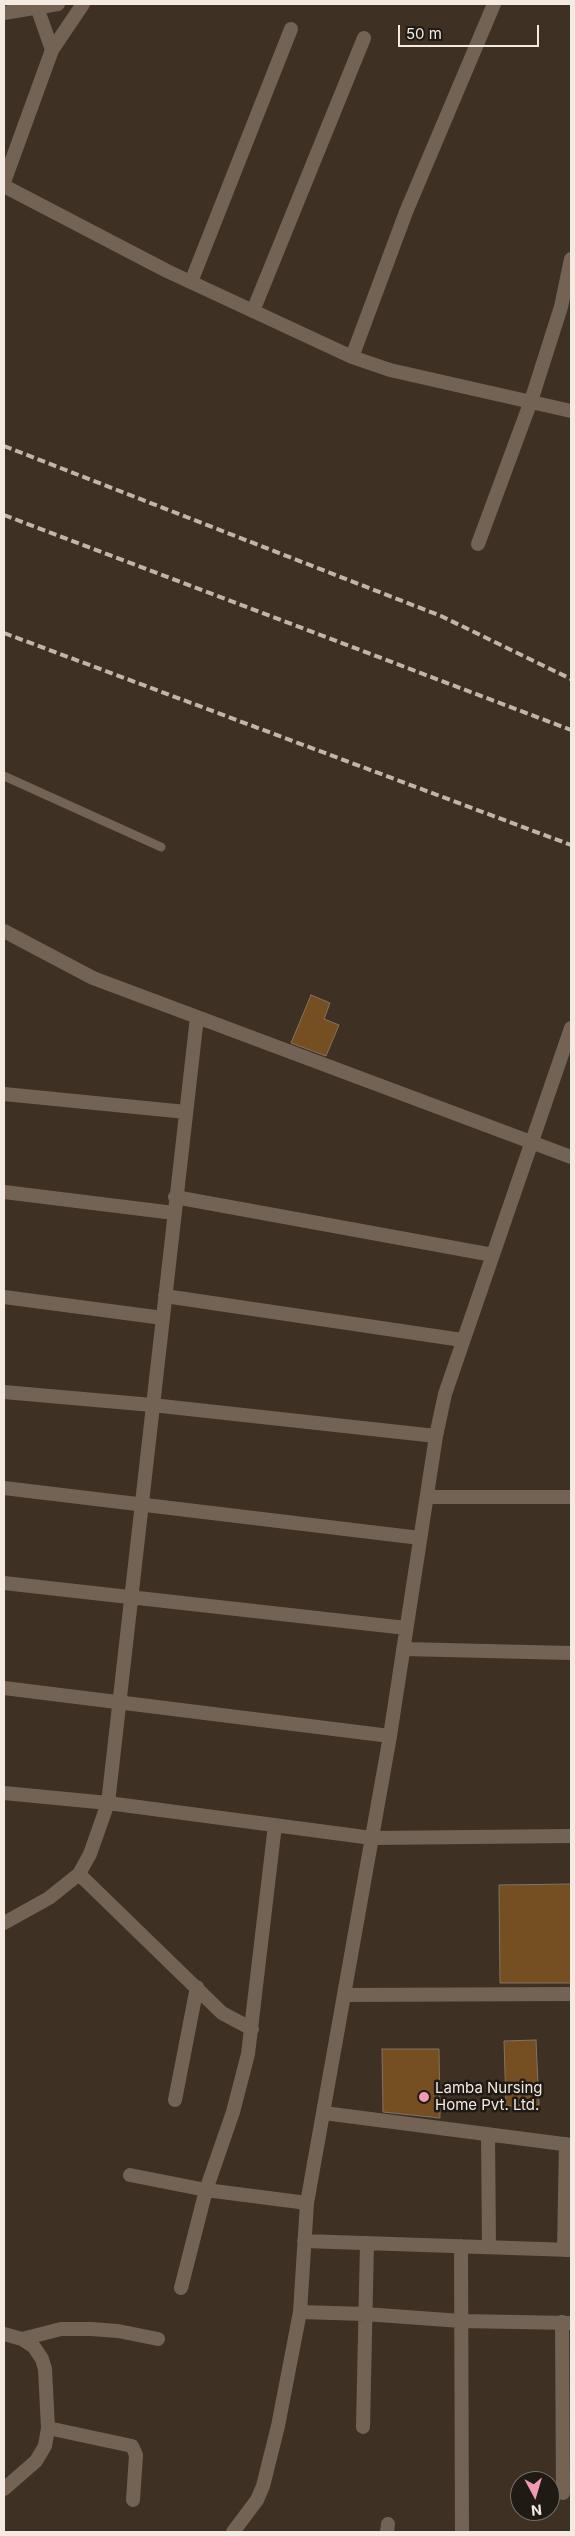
<!DOCTYPE html>
<style>
body{margin:0}
#map{position:relative;width:575px;height:2536px;overflow:hidden;background:#3e3124;font-family:Inter,sans-serif}
canvas{display:block}
.frame{position:absolute;inset:0;border:5px solid #f3eae2;pointer-events:none}
.north{position:absolute;left:510px;top:2471px;width:50px;height:50px;box-sizing:border-box;background:#201a15;border:1px solid #746d67;border-radius:50%;rotate:174deg;font-size:14px;font-weight:700;line-height:20px;text-align:center;color:#f3eae2}
.north::after{content:'';display:block;margin:auto;width:18px;height:22px;background:#f19ab3;clip-path:polygon(50% 0,100% 100%,50% 72%,0 100%)}
.scale{position:absolute;left:398px;top:25px;width:141px;height:22px;box-sizing:border-box;border:2px solid #f3eae2;border-top:0;padding-left:6px;font-size:15px;line-height:18px;white-space:nowrap;color:#f3eae2;-webkit-text-stroke:4px #201a15;paint-order:stroke}
</style>
<div id="map">
<canvas width="575" height="2536"></canvas>
<div class="frame"></div>
<div class="north">N</div>
<div class="scale">50 m</div>
</div>
<script>
const c = document.querySelector('canvas').getContext('2d');
c.lineJoin = 'round';
function fillPath(path, color) { c.fillStyle = color; c.fill(path, 'evenodd'); }
const poly = rows => new Path2D(rows.map(r => 'M' + r).join(''));
function stroke(path, color, width, dash) { c.strokeStyle = color; c.lineWidth = width; c.lineCap = dash ? 'butt' : 'round'; c.setLineDash(dash || []); c.stroke(path); }
function drawText(font, color, halo, rows, align = 'center') {
  c.font = font + ' Inter,sans-serif'; c.lineWidth = 5; c.setLineDash([]); c.textBaseline = 'middle'; c.strokeStyle = halo; c.fillStyle = color; for (const [text, x, y, turn = 0] of rows) {
    c.save(); c.translate(x, y); c.rotate((+turn || 0) * Math.PI / 180); c.textAlign = isNaN(turn) ? turn : align; if (halo) c.strokeText(text, 0, 0); c.fillText(text, 0, 0); c.restore();
  }
}
const building = poly([
 [311,995,330,1003,324,1019,339,1025,326,1056,291,1043,311,995],
 [571,1884,571,1983,500,1983,499,1885,571,1884],
 [536,2040,539,2105,506,2106,504,2041,536,2040],
 [382,2049,439,2049,440,2118,383,2112,382,2049]
]);
fillPath(building, '#754e22');
stroke(building, '#827364', 1);
stroke(poly([
 [4,776,161,847]
]), '#726355', 9);
stroke(poly([
 [37,7,52,50],
 [4,13,58,4],
 [4,182,52,50,83,4],
 [4,186,167,271,352,357,390,370,571,411],
 [191,282,291,29],
 [253,311,364,38],
 [352,357,406,212,494,4],
 [478,544,531,401,561,307,571,259],
 [4,931,93,978,571,1157],
 [4,1094,186,1112],
 [4,1192,174,1213],
 [175,1197,493,1255],
 [165,1296,462,1340],
 [4,1297,163,1318],
 [4,1392,152,1405,436,1436],
 [4,1488,420,1538],
 [427,1497,571,1497],
 [4,1583,406,1628],
 [403,1649,571,1653],
 [4,1688,390,1736],
 [4,1793,108,1803,372,1838,571,1836],
 [79,1874,222,2013,252,2029],
 [4,1923,49,1898,79,1874,90,1854,108,1803,197,1017],
 [344,1995,571,1994],
 [175,2100,197,1987],
 [324,2113,571,2145],
 [488,2134,489,2247],
 [130,2175,206,2190,307,2203],
 [304,2241,571,2250],
 [461,2246,462,2532],
 [564,2250,566,2144],
 [181,2288,206,2190,233,2112,248,2054,275,1825],
 [300,2312,365,2314,461,2321,571,2323],
 [562,2322,563,2493],
 [4,2334,22,2339,34,2347,42,2359,45,2369,48,2428,45,2446,36,2461,4,2489],
 [22,2339,61,2329,91,2329,118,2331,158,2339],
 [363,2427,367,2243],
 [48,2428,132,2446,136,2455,133,2500],
 [233,2532,257,2500,263,2486,278,2426,300,2312,307,2203,390,1736,436,1436,445,1394,571,1028],
 [387,2532,388,2524]
]), '#726355', 14);
stroke(poly([
 [4,446,441,616,571,679],
 [4,515,571,730],
 [4,633,571,845]
]), '#bfb5ab', 4, [8, 4]);
for (const [x, y, r, color] of [
 [424,2097,6,"#f19ab3"]
]) { const dot = new Path2D(); dot.arc(x, y, r, 0, 2 * Math.PI); c.fillStyle = color; c.fill(dot); stroke(dot, '#201a15', 2); }
drawText('15px', '#f3eae2', '#201a15', [
 ["Lamba Nursing",435,2088],
 ["Home Pvt. Ltd.",435,2105]
], 'left');
</script>
